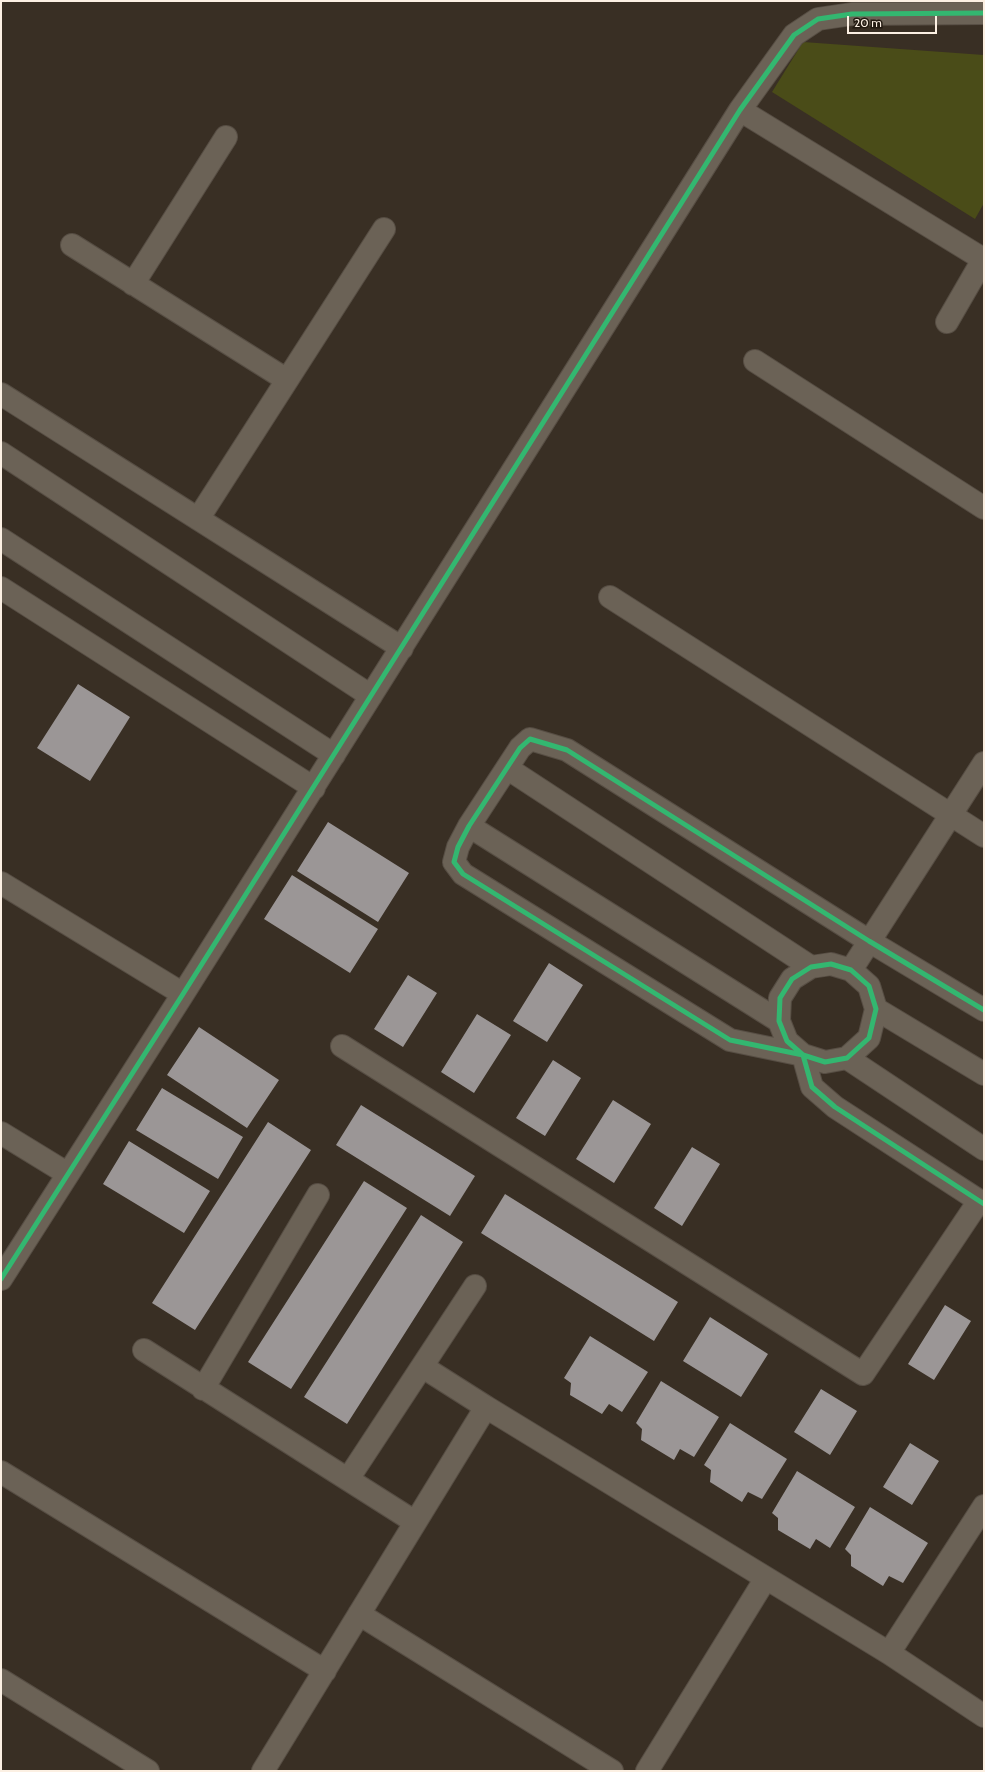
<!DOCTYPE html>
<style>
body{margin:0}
#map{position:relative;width:985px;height:1772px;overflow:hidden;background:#392f24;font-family:Cabin,sans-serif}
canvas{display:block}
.frame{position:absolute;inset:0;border:2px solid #fcf0e3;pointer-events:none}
.scale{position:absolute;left:847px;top:16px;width:90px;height:18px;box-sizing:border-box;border:2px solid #fcf0e3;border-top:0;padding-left:5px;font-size:12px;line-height:14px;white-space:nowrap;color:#fcf0e3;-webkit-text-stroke:3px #221a11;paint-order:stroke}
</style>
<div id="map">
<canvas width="985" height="1772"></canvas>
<div class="frame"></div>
<div class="scale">20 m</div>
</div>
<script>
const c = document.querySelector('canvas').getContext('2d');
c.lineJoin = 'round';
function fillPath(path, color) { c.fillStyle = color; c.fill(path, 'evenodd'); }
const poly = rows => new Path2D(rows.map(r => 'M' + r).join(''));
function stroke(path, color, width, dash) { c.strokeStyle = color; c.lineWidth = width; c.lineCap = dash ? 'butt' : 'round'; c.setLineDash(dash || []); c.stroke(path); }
fillPath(poly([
 [803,42,984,55,984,203,975,219,772,92]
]), '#4a4c18');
fillPath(poly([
 [78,684,130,717,90,781,37,748],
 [328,822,409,873,378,922,297,871],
 [292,875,378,929,350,973,264,919],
 [549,963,583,985,547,1042,513,1021],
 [408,975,437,993,403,1047,374,1029],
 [477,1014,511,1035,474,1093,441,1072],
 [199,1027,279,1080,247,1128,167,1075],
 [553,1060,581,1078,545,1136,516,1118],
 [162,1088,243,1137,218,1179,136,1130],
 [613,1100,651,1124,614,1183,576,1159],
 [361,1105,475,1176,450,1216,336,1145],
 [268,1122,311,1150,195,1330,152,1303],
 [129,1141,210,1191,184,1233,103,1184],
 [692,1147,720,1164,682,1226,654,1208],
 [364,1181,407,1208,291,1389,248,1362],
 [505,1194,678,1302,654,1341,481,1233],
 [421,1215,463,1242,347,1424,304,1397],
 [945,1305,971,1321,934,1380,908,1364],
 [710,1317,768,1354,741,1397,683,1361],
 [590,1336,648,1372,622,1412,609,1404,602,1414,570,1395,571,1383,564,1378],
 [661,1381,719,1417,694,1457,680,1449,674,1460,641,1440,642,1429,636,1423],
 [821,1389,857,1411,830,1455,794,1432],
 [730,1423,787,1459,762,1499,748,1492,742,1502,710,1482,711,1470,704,1465],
 [910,1443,939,1461,912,1505,883,1487],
 [797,1471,855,1507,830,1548,816,1539,810,1549,778,1530,778,1518,772,1513],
 [870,1507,928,1543,903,1583,889,1576,883,1586,851,1566,851,1555,845,1549]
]), '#9b9696');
const minor = poly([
 [740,110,983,259],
 [72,245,287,380],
 [133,284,226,137],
 [947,322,984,258],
 [755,361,984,508],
 [1,394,402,648],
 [1,453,371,696],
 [198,519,384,229],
 [1,539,334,755],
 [1,588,314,788],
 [610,597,984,836],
 [507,768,811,967],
 [469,826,779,1021],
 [1,883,183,994],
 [851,970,984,763],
 [876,1009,984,1074],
 [984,1010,869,941,567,750,530,739,520,748,469,826,458,847,454,862,463,874,730,1040,803,1055,825,1062,847,1058,869,1038,876,1009,869,986,851,970,831,964,811,967,792,979,780,998,779,1021,787,1041,803,1055,812,1087,835,1107,984,1204],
 [342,1046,863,1374,979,1201],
 [847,1058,984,1149],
 [1,1133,68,1174],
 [1,1279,183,994,740,110,794,35,818,19,852,14,984,13],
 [144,1350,415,1522],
 [423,1367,486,1407],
 [203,1389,318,1195],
 [1,1472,325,1671],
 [348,1479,475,1286],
 [766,1578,889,1653,984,1716],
 [359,1614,612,1771],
 [889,1653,984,1506],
 [1,1680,148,1771],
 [263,1771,486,1407,766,1578,647,1771]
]);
stroke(minor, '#574e44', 24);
stroke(minor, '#6b6256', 22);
stroke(poly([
 [984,1010,869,941,567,750,530,739,520,748,469,826,458,847,454,862,463,874,730,1040,803,1055,825,1062,847,1058,869,1038,876,1009,869,986,851,970,831,964,811,967,792,979,780,998,779,1021,787,1041,803,1055,812,1087,835,1107,984,1204],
 [1,1279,183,994,740,110,794,35,818,19,852,14,984,13]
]), '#33b770', 5);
</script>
